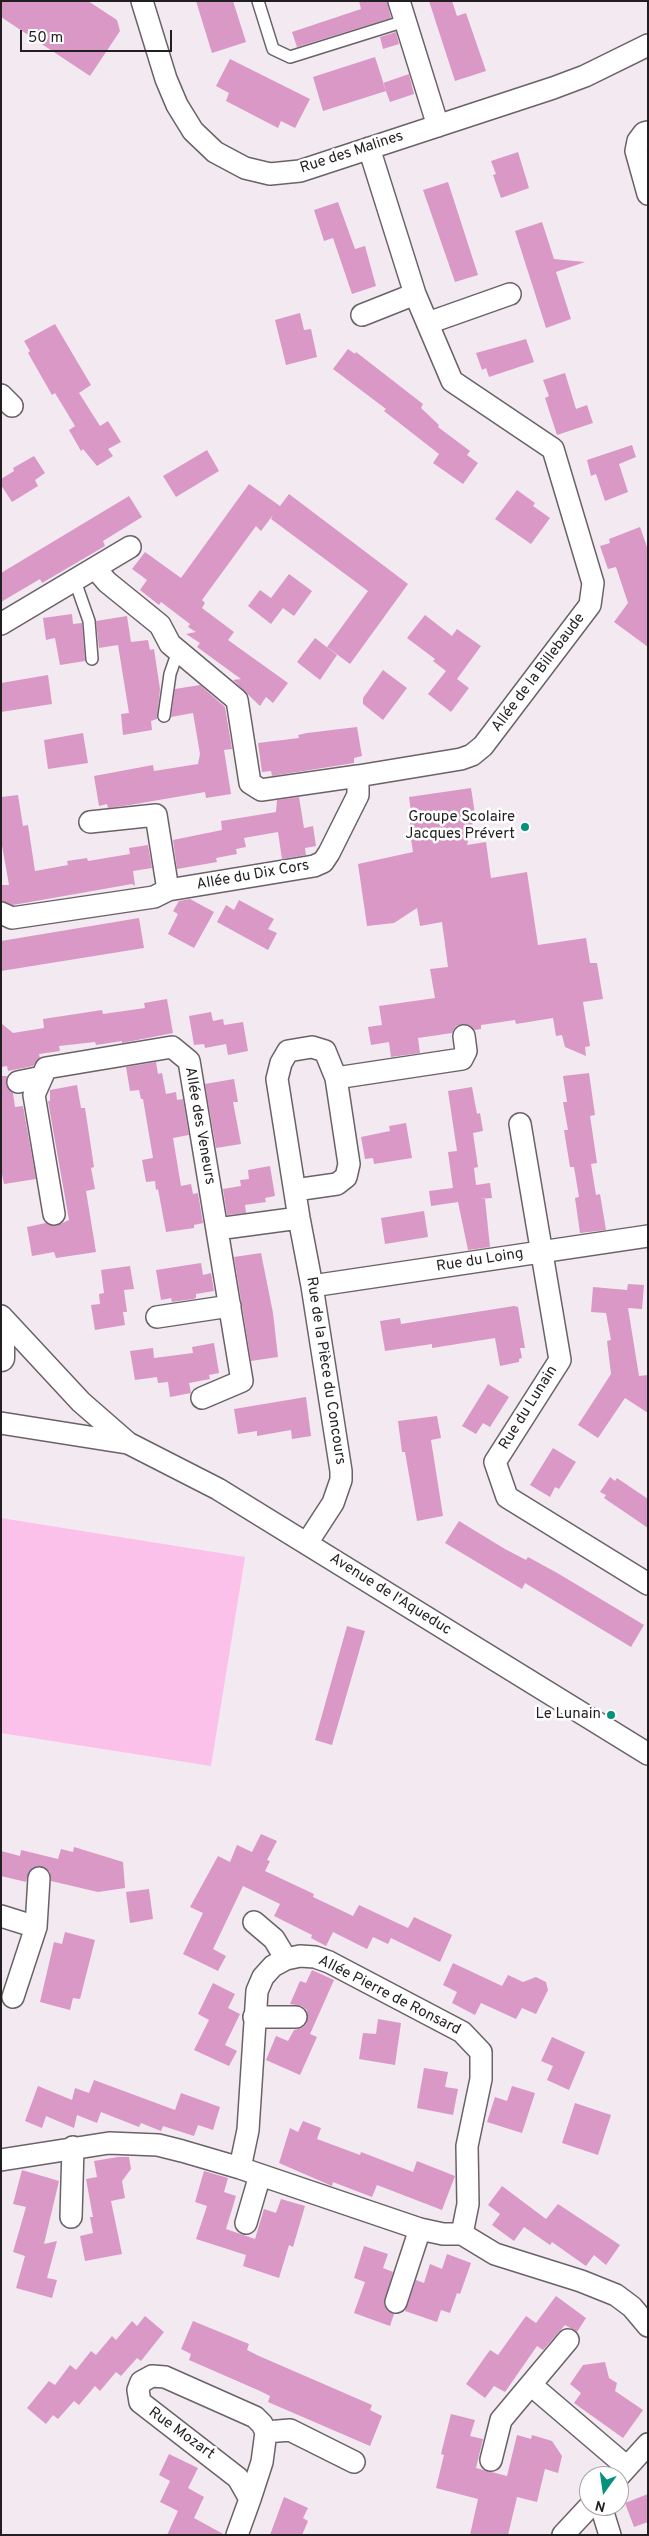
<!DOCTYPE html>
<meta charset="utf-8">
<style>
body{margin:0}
#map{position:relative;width:649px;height:2536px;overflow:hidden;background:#f3e9f0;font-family:Overpass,sans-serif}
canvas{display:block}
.frame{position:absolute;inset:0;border:2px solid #221e21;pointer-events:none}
.north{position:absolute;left:579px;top:2466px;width:50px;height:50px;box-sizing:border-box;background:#fff;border:1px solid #a7a5a6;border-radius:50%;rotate:194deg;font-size:14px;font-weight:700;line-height:20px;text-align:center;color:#221e21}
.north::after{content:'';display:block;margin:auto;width:18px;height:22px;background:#04917b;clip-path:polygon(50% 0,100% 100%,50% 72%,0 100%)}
.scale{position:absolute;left:20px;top:30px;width:152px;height:22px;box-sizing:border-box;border:2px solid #221e21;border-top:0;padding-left:6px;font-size:15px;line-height:18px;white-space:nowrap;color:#221e21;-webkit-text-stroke:4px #fff;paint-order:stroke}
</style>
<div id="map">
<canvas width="649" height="2536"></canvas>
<div class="frame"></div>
<div class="north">N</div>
<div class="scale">50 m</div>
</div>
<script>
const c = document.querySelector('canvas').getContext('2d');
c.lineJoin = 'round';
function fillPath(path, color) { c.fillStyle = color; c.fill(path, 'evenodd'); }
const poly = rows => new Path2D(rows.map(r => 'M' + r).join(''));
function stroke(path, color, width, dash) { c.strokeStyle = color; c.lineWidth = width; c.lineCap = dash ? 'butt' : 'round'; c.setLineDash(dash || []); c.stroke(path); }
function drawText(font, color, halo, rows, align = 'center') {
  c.font = font + ' Overpass,sans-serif'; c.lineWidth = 5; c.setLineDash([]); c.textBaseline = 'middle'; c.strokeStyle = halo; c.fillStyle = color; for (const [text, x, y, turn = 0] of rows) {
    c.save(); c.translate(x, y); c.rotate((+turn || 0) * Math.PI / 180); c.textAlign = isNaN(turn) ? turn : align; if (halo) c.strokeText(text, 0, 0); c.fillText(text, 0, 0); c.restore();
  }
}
fillPath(poly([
 [1,1518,245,1557,211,1766,1,1733]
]), '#fcc1eb');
fillPath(poly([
 [1,1,88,1,117,20,120,31,90,76,1,17],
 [196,1,233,1,246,42,212,53],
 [359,1,387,1,391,18,297,47,292,32,361,9],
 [429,1,452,1,457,16,466,13,486,71,455,81],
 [396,32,399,44,383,49,380,37],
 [375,57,386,91,323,111,313,77],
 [230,59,310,99,295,128,281,121,278,128,226,101,229,93,216,86],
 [409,74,414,94,390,102,383,83],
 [518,152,529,188,501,198,493,175,496,174,491,161],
 [448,182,478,275,455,282,423,190],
 [338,202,355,249,365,246,376,286,352,294,333,238,324,241,314,210],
 [542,222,554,259,585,262,556,272,571,319,546,328,515,231],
 [300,313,304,330,311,329,317,357,286,365,275,320],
 [55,324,91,385,79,393,100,426,108,421,121,442,108,449,113,456,97,466,83,449,81,451,69,430,75,426,55,393,52,395,28,353,30,351,24,341],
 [526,339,534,362,489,377,486,368,482,370,476,353],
 [348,349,355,354,356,352,423,404,421,408,439,425,438,427,470,451,467,455,478,463,463,484,433,463,439,454,384,411,386,409,333,369],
 [565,373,576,409,587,405,593,423,557,435,545,398,549,396,543,380],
 [632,445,636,457,619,464,628,492,605,501,596,474,591,476,587,460],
 [207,450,219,471,176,497,163,476],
 [34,456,45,473,35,480,38,486,12,502,1,485,1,479,14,471,13,468],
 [249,484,280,506,289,494,408,584,350,664,327,647,368,591,271,519,273,515,261,531,256,526,202,600,205,603,202,608,234,632,228,640,288,683,273,703,266,697,260,706,233,680,241,679,197,647,200,643,186,634,196,632,188,627,190,624,161,602,159,605,140,590,147,580,132,569,145,552,181,578],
 [517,490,535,503,533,506,550,518,531,544,495,519],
 [129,496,142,517,103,541,105,546,42,583,40,579,1,602,1,573],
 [640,527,648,550,648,647,614,622,628,603,616,567,608,569,600,546,610,543,609,539],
 [289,574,312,591,294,616,283,608,271,624,248,606,260,590,271,598],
 [72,614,73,624,82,623,85,661,60,665,55,638,46,640,43,618],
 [425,615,452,636,457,629,481,646,457,679,469,688,451,712,428,694,446,671,433,661,435,659,407,638],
 [127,616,131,642,148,640,150,650,154,649,160,689,157,719,151,721,152,730,123,735,121,714,129,713,118,645,99,648,96,621],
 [315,638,337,655,320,680,297,662],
 [383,670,407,688,383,720,363,704,363,698],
 [48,675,52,704,1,712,1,683],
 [200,685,225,707,232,749,224,750,231,794,206,798,205,792,130,805,108,808,107,804,99,806,94,776,153,765,154,771,198,764,200,754,193,713,171,717,175,689],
 [357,727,362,756,354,758,354,763,272,776,271,771,262,772,258,743,299,738,298,735,307,733],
 [83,733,88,763,48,769,44,740],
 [471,788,475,814,467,845,486,842,491,878,527,872,538,945,586,938,590,963,597,963,603,999,583,1002,590,1046,585,1047,586,1056,565,1047,562,1035,556,1036,553,1018,516,1024,515,1020,481,1025,481,1029,475,1030,469,1025,462,1024,456,1026,452,1033,418,1038,420,1053,391,1057,389,1042,371,1045,368,1027,382,1025,379,1006,435,998,430,969,448,967,442,922,420,926,417,908,394,923,367,926,358,864,413,852,409,826,412,819,409,797],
 [18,795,23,826,28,825,35,871,68,865,67,861,87,858,88,861,130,854,129,848,148,845,152,868,133,871,135,886,132,884,13,905,1,901,1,885,9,885,1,840,1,797],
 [299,797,304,828,313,826,316,846,305,848,306,855,282,859,278,832,244,838,246,847,236,849,237,854,216,858,217,862,177,869,173,840,222,830,221,821,276,812,277,800],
 [190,899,214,912,194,948,168,934,178,914,173,911,179,901],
 [239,900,274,919,268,929,277,933,268,950,217,922,226,905,234,910],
 [139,918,144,948,1,971,1,941],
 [167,999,173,1033,122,1043,122,1041,96,1045,95,1042,59,1046,60,1051,39,1054,40,1058,33,1066,8,1071,7,1066,1,1067,1,1023,13,1033,44,1028,43,1019,102,1010,103,1014,145,1008,144,1003],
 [211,1012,213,1021,223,1019,224,1025,243,1022,248,1051,228,1055,226,1044,205,1048,204,1044,194,1045,189,1016],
 [156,1062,158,1074,162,1073,166,1094,176,1092,177,1100,183,1099,189,1135,173,1138,181,1186,191,1184,193,1194,198,1193,203,1223,194,1225,194,1228,166,1232,158,1189,156,1190,155,1181,146,1182,142,1160,153,1158,143,1099,141,1099,139,1090,130,1091,126,1067],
 [589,1073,595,1115,590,1116,597,1163,591,1164,596,1195,600,1194,606,1230,580,1233,575,1198,579,1197,574,1167,570,1167,564,1130,568,1130,563,1102,567,1102,563,1076],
 [1,1076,8,1076,6,1085,13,1093,15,1107,23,1106,36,1179,4,1184,1,1169],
 [234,1079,238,1102,233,1102,241,1144,216,1148,205,1084],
 [77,1085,81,1108,85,1108,94,1167,91,1168,95,1189,86,1191,96,1252,56,1258,54,1252,32,1256,27,1227,46,1223,56,1226,69,1220,48,1101,50,1101,50,1090],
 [472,1087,477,1114,480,1113,483,1131,473,1133,478,1167,474,1168,476,1185,490,1183,492,1198,479,1199,485,1199,490,1247,468,1250,458,1202,431,1206,429,1191,453,1188,448,1152,457,1151,448,1091],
 [406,1123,412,1158,374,1164,373,1158,365,1159,361,1137,390,1131,389,1126],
 [270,1166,275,1196,265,1198,266,1202,245,1205,246,1213,227,1215,223,1189,241,1186,240,1180,249,1179,248,1170],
 [424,1211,428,1237,385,1244,381,1218],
 [261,1253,273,1313,278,1357,251,1361,234,1257],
 [201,1263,203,1275,211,1273,214,1291,196,1294,196,1298,193,1299,172,1302,171,1298,161,1300,156,1270],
 [130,1266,134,1289,124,1290,127,1312,123,1312,125,1325,95,1330,91,1305,100,1304,99,1294,104,1293,101,1270],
 [628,1284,644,1285,642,1309,628,1308,639,1376,648,1375,648,1413,625,1398,598,1438,578,1425,611,1374,607,1341,611,1340,606,1313,591,1312,593,1287,627,1290],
 [514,1306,518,1307,525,1348,520,1348,522,1358,519,1359,519,1362,500,1366,495,1338,432,1348,432,1344,385,1351,380,1321,400,1318,401,1324],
 [214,1343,219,1373,209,1375,210,1379,189,1383,191,1393,170,1397,168,1382,158,1383,157,1377,135,1380,130,1351,153,1348,154,1358,193,1353,192,1347],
 [488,1384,509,1397,490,1427,483,1423,476,1434,462,1426],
 [306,1397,311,1436,292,1439,291,1430,257,1436,257,1431,238,1434,234,1409],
 [437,1416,441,1438,431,1440,443,1516,417,1521,405,1452,402,1452,398,1421],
 [553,1448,576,1462,559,1489,555,1487,550,1497,530,1485],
 [610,1477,615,1481,617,1478,648,1499,648,1528,604,1498,606,1495,600,1492],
 [459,1521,505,1549,526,1560,528,1557,559,1574,644,1625,631,1647,525,1583,522,1589,445,1543],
 [347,1626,365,1631,332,1745,315,1740],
 [261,1834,277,1841,267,1860,270,1861,265,1871,314,1894,313,1897,353,1916,359,1905,408,1928,414,1917,452,1935,440,1962,391,1938,388,1944,373,1937,367,1949,333,1932,326,1946,311,1938,312,1935,274,1916,280,1904,243,1886,213,1949,226,1956,218,1971,183,1954,203,1913,190,1907,218,1856,230,1862,237,1845,252,1852],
 [74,1847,123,1862,125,1888,98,1892,51,1881,50,1872,40,1866,29,1871,26,1882,1,1876,1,1851,20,1856,21,1850,58,1859,61,1849,73,1852],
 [149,1889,153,1919,130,1923,126,1892],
 [65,1932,95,1940,80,1999,73,1998,70,2010,40,2002,54,1942,62,1944],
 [453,1963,502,1986,508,1975,523,1982,536,1977,546,1982,548,1990,536,2014,522,2008,516,2019,481,2003,475,2015,452,2003,457,1992,443,1985],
 [312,1970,334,1980,310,2034,317,2037,300,2075,266,2060,276,2036,288,2041,294,2030,302,2028,307,2023,307,2010,302,2006,290,2004,300,1981,306,1983],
 [213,1983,235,1994,228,2008,240,2014,225,2045,237,2051,229,2066,194,2050,209,2020,198,2014],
 [378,2019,401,2023,395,2065,359,2059,363,2033,376,2034],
 [552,2037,585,2052,569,2090,547,2080,553,2066,541,2061],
 [424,2068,448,2072,445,2087,458,2089,453,2115,417,2108],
 [94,2080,175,2110,181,2093,220,2107,213,2130,198,2125,194,2136,163,2126,161,2131,141,2123,139,2127,101,2112,97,2123,77,2115,74,2128,46,2116,42,2128,25,2121,38,2086,72,2100,75,2088,89,2093],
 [512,2086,535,2093,522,2133,487,2122,495,2097,507,2101],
 [575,2103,611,2115,598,2155,562,2143],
 [303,2121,321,2128,317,2139,360,2155,361,2152,413,2172,417,2161,455,2176,442,2210,377,2185,372,2197,333,2182,332,2186,279,2163,290,2128,298,2132],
 [118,2157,129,2157,131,2169,122,2181,125,2198,111,2201,122,2254,85,2261,80,2236,93,2233,90,2217,93,2217,86,2179,97,2177,94,2161],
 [22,2170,59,2181,44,2244,57,2241,47,2278,57,2280,52,2298,16,2288,25,2256,13,2252,26,2207,13,2204],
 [204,2171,228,2178,224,2192,236,2196,226,2229,255,2239,264,2209,276,2213,281,2199,305,2206,293,2247,289,2245,279,2278,243,2266,246,2255,196,2239,207,2206,195,2202],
 [502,2186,546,2219,558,2204,620,2245,606,2265,594,2255,586,2266,552,2242,550,2245,524,2227,514,2241,492,2225,500,2214,488,2205],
 [364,2246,388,2254,383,2268,393,2272,384,2304,387,2311,394,2314,390,2326,354,2313,365,2282,354,2278],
 [447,2254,471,2263,460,2294,457,2293,450,2313,441,2310,437,2322,405,2311,416,2280,424,2283,430,2264,442,2269],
 [556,2296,586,2318,577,2332,565,2325,543,2350,537,2346,505,2392,494,2386,485,2398,466,2384,490,2350,498,2355,526,2316,536,2323],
 [145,2316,164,2332,141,2361,137,2358,121,2376,116,2372,100,2391,95,2386,79,2405,74,2401,58,2419,53,2415,46,2424,27,2408,49,2381,55,2385,70,2365,76,2370,91,2351,96,2355,112,2336,116,2340,132,2321,137,2326],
 [193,2321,249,2344,247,2350,259,2356,372,2405,370,2410,382,2416,370,2446,268,2402,270,2396,260,2391,189,2360,191,2354,181,2349],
 [605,2362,609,2378,617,2383,615,2391,643,2410,623,2438,574,2403,581,2393,570,2384,583,2365],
 [451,2414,475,2420,470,2436,483,2439,476,2468,507,2476,517,2435,531,2439,532,2435,552,2441,562,2456,558,2473,545,2469,537,2502,517,2497,508,2535,470,2535,478,2499,436,2488,444,2455,441,2454],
 [169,2454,198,2468,188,2488,204,2497,194,2518,225,2535,167,2535,178,2511,160,2502,170,2481,159,2475],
 [648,2494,648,2522,634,2527,625,2503],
 [284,2497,308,2508,303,2518,308,2521,302,2535,270,2535]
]), '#da98c7');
const service = poly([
 [258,1,273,49,290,57,405,21],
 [75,581,89,621,92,659],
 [164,716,170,674,178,651]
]);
const minor = poly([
 [142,1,166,79,177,105,193,131,215,152,245,168,270,174,300,171,553,88,585,76,648,45],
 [399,1,438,126],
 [648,132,644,133,638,141,636,151,648,194],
 [362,315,415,294],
 [428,323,510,294],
 [1,395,12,406],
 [1,624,130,547],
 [358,776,461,759,472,755,483,746,590,605,593,583,553,449,452,381,415,294,369,148],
 [90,822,156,815,168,890],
 [1,913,12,918,154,897,168,890,314,866,323,862,329,853,358,795,358,776,261,790,250,783,237,700,170,644,160,625,107,582,95,568],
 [336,1078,462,1059,466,1051,464,1036],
 [18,1082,42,1077],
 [520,1124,560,1360,495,1462,507,1497,648,1584],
 [295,1190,337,1184,346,1177,349,1164,336,1078,325,1051,312,1047,288,1051,281,1063,277,1079,299,1218,312,1286,341,1471,341,1480,333,1503,307,1543],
 [54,1214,34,1095,46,1068,172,1047,189,1061,242,1381,202,1398],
 [217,1229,299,1218],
 [312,1286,648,1236],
 [1,1316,81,1402,128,1443,218,1489,648,1754],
 [157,1317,230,1306],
 [1,1423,127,1443],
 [1,1916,36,1927],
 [254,1922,274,1939,286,1959],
 [13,1997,36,1927,39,1878],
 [254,2017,296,2017],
 [1,2160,109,2143,158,2145,182,2151,240,2168,420,2229,443,2234,462,2234,495,2254,581,2281,616,2295,632,2307,648,2326],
 [240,2168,248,2130,257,1991,263,1977,273,1966,286,1959,300,1956,315,1957,329,1962,462,2032,481,2052,481,2079,467,2146,468,2204,462,2234],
 [71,2217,73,2147],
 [246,2223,260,2175],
 [396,2302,420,2229],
 [531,2385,627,2467],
 [266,2432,290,2430,354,2462],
 [491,2460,501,2420,568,2340],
 [619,2476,648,2444],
 [601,2506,610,2535],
 [237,2535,250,2499,262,2462,266,2432,262,2424,255,2417,165,2377,152,2376,141,2382,138,2390,140,2402,238,2478,250,2499],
 [563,2535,590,2506]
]);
const tertiary = poly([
 [1,1330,1,1358]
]);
stroke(service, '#6a6268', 14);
stroke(minor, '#6a6268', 24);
stroke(tertiary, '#6a6268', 29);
stroke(service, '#fff', 11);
stroke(minor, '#fff', 21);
stroke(tertiary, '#fff', 26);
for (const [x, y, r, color] of [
 [525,827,5,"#04917b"],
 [611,1715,5,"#04917b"]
]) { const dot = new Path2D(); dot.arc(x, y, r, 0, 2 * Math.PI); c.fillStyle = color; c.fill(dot); stroke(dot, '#fff', 2); }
drawText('15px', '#221e21', '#fff', [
 ["Rue des Malines",352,153,-18],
 ["Allée de la Billebaude",539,673,-53],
 ["Allée du Dix Cors",253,876,-10],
 ["Allée des Veneurs",199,1126,80],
 ["Rue du Loing",480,1261,-9],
 ["Rue de la Pièce du Concours",325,1371,81],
 ["Rue du Lunain",529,1408,-58],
 ["Avenue de l'Aqueduc",390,1595,32],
 ["Allée Pierre de Ronsard",389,1996,27],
 ["Rue Mozart",181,2434,36]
]);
drawText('15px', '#221e21', '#fff', [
 ["Groupe Scolaire",515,818],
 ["Jacques Prévert",515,835],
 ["Le Lunain",601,1715]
], 'right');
</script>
